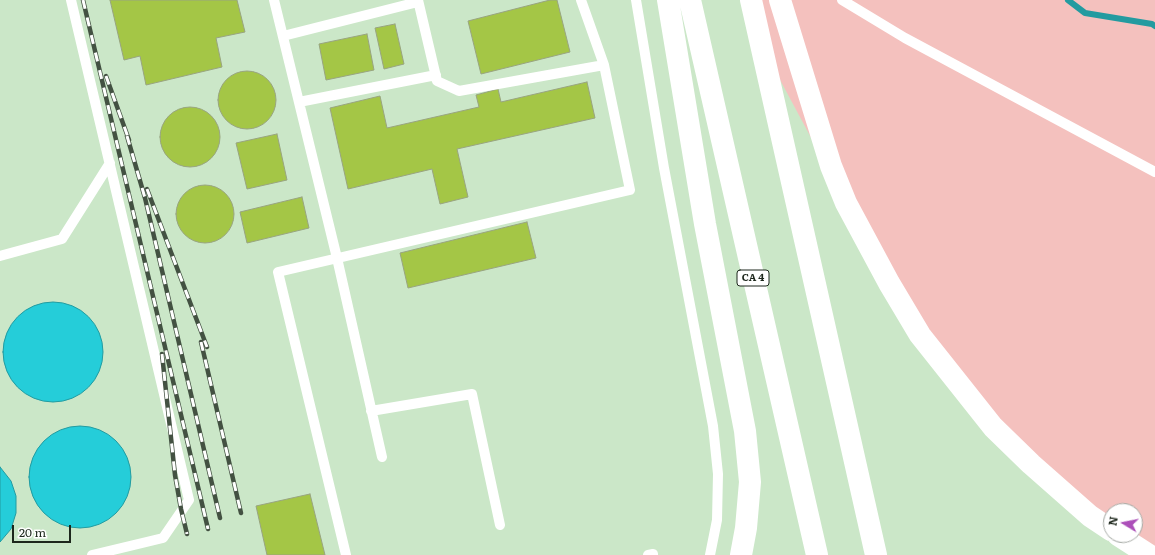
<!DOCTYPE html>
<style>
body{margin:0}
#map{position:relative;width:1155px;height:555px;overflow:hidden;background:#cbe7c8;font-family:Literata,serif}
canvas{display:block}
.north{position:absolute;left:1103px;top:503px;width:40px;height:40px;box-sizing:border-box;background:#fff;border:1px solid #a5a9a4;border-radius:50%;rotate:280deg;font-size:11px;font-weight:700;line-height:16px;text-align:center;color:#1d271c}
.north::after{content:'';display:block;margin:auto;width:14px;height:18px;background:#ac4fb9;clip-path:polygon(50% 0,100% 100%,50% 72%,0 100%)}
.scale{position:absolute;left:12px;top:525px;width:59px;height:18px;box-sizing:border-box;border:2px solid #1d271c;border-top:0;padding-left:5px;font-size:12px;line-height:14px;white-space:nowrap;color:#1d271c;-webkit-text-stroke:3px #fff;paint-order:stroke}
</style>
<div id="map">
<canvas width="1155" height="555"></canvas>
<div class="north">N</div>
<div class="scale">20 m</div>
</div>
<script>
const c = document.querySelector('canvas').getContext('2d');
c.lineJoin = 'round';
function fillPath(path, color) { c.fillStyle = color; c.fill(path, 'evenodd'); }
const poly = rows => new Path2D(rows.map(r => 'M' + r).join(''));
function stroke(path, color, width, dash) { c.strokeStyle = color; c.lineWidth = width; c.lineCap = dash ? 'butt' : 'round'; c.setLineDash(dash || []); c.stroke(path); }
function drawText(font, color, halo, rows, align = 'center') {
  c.font = font + ' Literata,serif'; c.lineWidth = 3; c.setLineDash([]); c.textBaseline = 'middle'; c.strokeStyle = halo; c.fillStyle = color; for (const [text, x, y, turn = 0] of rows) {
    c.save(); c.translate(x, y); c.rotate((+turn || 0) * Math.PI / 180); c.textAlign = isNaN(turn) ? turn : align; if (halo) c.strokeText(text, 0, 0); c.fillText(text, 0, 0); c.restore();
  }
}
fillPath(poly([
 [752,0,1155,0,1155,555,1135,535,1135,511,1111,511,1111,530,1030,464,889,283,764,50]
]), '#f4c1be');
const water = poly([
 '3 352a50 50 0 1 1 100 0a50 50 0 1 1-100 0Z',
 '29 477a51 51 0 1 1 102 0a51 51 0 1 1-102 0Z',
 [0,467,11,481,16,496,16,513,11,529,0,542,0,467]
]);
fillPath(water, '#25cdd9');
stroke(water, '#239ba0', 1);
stroke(poly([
 [1068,0,1085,13,1152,24,1155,26]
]), '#239ba0', 6);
const building = poly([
 [110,0,237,0,245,32,216,38,222,67,146,85,140,56,124,60,110,0],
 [550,0,557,0,570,52,481,74,468,21,550,0],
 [395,24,404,64,384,69,375,28,395,24],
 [367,34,374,70,326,80,319,44,367,34],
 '218 100a29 29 0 1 1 58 0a29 29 0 1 1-58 0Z',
 [587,82,595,118,457,149,468,197,440,204,432,169,348,189,330,108,380,96,387,128,479,107,476,95,498,89,501,102,587,82],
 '160 137a30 30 0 1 1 60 0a30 30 0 1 1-60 0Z',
 [277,134,287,180,247,189,236,143,277,134],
 '176 214a29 29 0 1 1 58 0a29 29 0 1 1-58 0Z',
 [302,197,309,228,247,243,240,212,302,197],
 [527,222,536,258,408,288,400,253,527,222],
 [310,494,325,555,267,555,256,506,310,494]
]);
fillPath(building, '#a4c646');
stroke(building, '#98a480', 1);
stroke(poly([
 [71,0,189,500,163,538,92,555],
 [274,0,337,258,382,457],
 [581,0,604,65],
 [636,0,664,168,713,426,718,474,717,520,710,555],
 [842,0,905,38,1155,172],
 [283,36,418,2],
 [299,102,436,75],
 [0,256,62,239,110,163],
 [371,411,472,394,500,525],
 [346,555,278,272,630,190,604,65,459,91,437,81,418,0],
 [648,555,653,554,653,555]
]), '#fff', 10);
stroke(poly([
 [668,0,705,224,745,431,750,482,746,528,741,555],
 [690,0,817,555],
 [751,0,876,555],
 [780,0,831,166,846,203,889,283,920,335,993,427,1031,464,1090,516,1111,530],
 [1118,535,1149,555]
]), '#fff', 22);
const rail = poly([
 [83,0,208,529],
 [106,76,129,140],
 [127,136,145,198,220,518],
 [147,189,207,347],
 [201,342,241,513],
 [162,354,175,475,181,509,187,534]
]);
stroke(rail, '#435142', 4.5);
stroke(rail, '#fff', 3, [9]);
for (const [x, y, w] of [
 [753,278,32]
]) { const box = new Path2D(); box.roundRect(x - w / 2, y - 8, w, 16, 3); c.fillStyle = '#fff'; c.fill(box); stroke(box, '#1d271c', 1); }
drawText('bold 10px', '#1d271c', null, [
 ["CA 4",753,278]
]);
</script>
